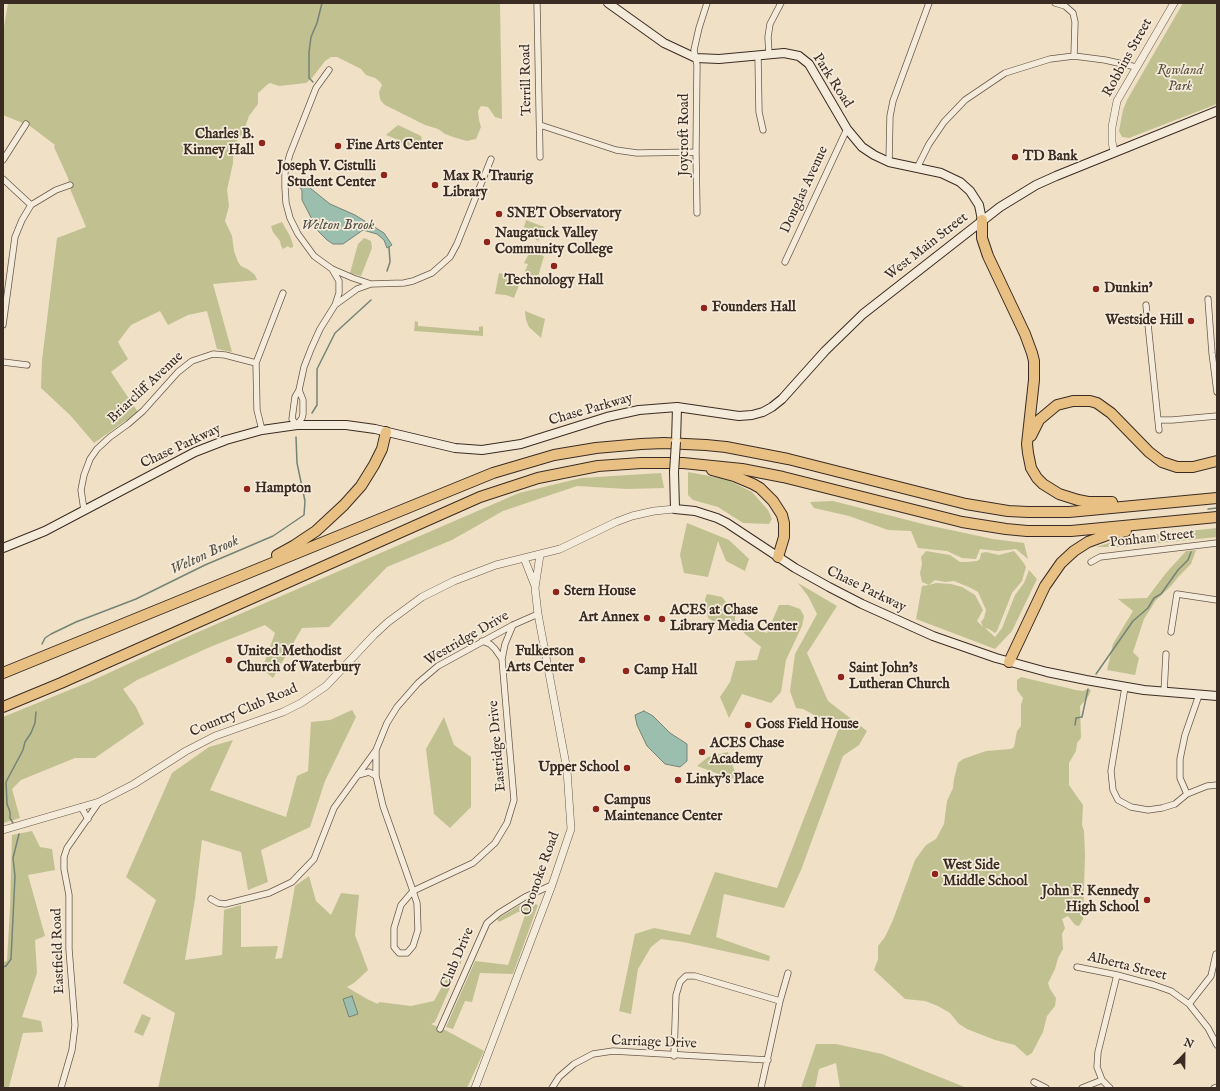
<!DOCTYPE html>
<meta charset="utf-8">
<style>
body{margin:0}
#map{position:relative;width:1220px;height:1091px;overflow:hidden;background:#f0e0c6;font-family:"IM FELL English",serif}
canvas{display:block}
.frame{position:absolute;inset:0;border:4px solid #3b2c23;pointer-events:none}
.north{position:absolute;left:1164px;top:1035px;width:40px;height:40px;-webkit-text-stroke:3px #f5ebda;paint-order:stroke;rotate:22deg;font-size:11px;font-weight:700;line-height:16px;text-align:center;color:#3b2c23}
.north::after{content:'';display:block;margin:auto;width:14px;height:18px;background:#3b2c23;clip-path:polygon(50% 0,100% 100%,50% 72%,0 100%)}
</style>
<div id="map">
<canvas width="1220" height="1091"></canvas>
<div class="frame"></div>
<div class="north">N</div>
</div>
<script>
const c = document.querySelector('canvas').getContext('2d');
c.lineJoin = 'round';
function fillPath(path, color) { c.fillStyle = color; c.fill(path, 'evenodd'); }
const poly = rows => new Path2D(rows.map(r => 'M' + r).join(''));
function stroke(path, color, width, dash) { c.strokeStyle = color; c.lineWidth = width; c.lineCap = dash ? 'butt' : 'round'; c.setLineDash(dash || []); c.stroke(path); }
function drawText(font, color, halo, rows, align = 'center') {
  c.font = font + ' "IM FELL English",serif'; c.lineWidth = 3.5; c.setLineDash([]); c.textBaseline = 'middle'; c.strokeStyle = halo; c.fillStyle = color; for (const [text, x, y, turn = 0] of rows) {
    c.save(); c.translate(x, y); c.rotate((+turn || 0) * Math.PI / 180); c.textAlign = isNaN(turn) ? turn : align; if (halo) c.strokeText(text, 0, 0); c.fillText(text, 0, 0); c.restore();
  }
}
fillPath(poly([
 [8,3,500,3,502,119,495,117,488,107,481,106,478,111,479,120,481,127,476,139,467,141,456,138,445,134,438,129,425,125,385,105,381,101,380,98,379,92,382,85,380,82,375,78,366,75,361,69,337,57,331,57,325,61,312,78,306,83,279,86,270,83,268,84,258,93,258,104,249,116,243,133,234,145,233,163,227,190,229,206,225,221,232,236,234,251,238,262,241,266,249,270,255,275,257,280,213,284,232,352,217,349,207,311,188,315,168,325,160,311,131,325,118,342,128,359,111,372,138,412,94,443,70,415,41,388,42,360,57,238,86,227,71,191,68,178,54,147,55,145,30,126,3,115,3,32],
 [1183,3,1217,3,1217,104,1129,138,1122,137,1119,131,1123,110,1127,100],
 [398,125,421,136,422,140,418,150,401,143,401,141,386,135],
 [526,220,544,227,538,241,530,235,530,230,524,227],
 [282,222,290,236,293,245,293,247,290,248,288,246,283,249,281,246,280,241,273,232,271,226],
 [364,238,371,241,372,248,361,276,350,273,358,244],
 [530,252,544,256,537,280,533,281,523,276,528,264,524,263],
 [499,273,509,276,508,282,511,283,513,277,521,280,514,298,506,295,495,294],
 [525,311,545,319,541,338,529,327,526,320],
 [415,321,418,322,418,326,479,331,479,327,483,326,483,336,414,331],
 [688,472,726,479,752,492,768,510,772,519,769,524,743,523,718,507,693,500,688,495],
 [661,473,664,488,627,489,577,486,503,511,452,540,387,567,329,627,302,628,273,678,262,669,275,633,265,625,210,647,137,680,123,689,136,707,144,724,95,758,75,758,21,780,12,789,20,818,4,823,3,821,3,717,89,682,189,636,519,493,581,478],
 [833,501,927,525,993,539,1024,543,1028,559,1016,549,998,551,980,549,976,559,962,558,947,551,918,548,911,531,888,530,849,516,814,508,810,502],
 [687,523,729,540,749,559,745,571,726,561,718,541,708,577,684,573,680,555],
 [1217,528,1217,537,1120,547,1096,547,1129,537],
 [1196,550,1191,564,1179,576,1171,586,1156,600,1144,619,1133,652,1139,658,1135,675,1107,670,1113,644,1133,611,1118,599,1147,598,1166,573,1186,551],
 [926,551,950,555,960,562,966,562,977,561,980,559,981,553,986,552,999,555,1014,551,1023,562,1026,567,1022,581,1012,593,997,631,995,633,989,629,985,628,995,637,1002,628,1015,595,1024,583,1029,570,1037,579,1012,631,995,649,916,619,922,586,929,585,936,583,951,584,962,587,975,595,983,610,977,621,983,627,981,622,984,618,986,610,978,592,971,588,954,581,945,582,935,580,929,585,922,582,920,573,922,564,921,557],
 [798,583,837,606,807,653,828,701,867,731,859,745,843,756,801,870,784,908,724,894,716,937,770,956,769,961,683,942,661,939,651,947,638,969,631,1014,619,1011,635,934,654,928,690,935,715,872,777,888,839,728,803,709,796,708,790,691,795,654,817,614,808,596],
 [707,594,722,597,735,613,735,630,723,627,708,618,705,599],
 [779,605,789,605,800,609,804,616,802,626,786,660,781,692,771,703,742,694,729,718,720,697,730,682,736,661,757,660,761,647,744,633,745,625,767,633],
 [1021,677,1076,690,1083,691,1088,689,1091,690,1088,697,1080,706,1081,738,1077,743,1076,751,1069,763,1069,785,1083,805,1082,825,1084,831,1085,855,1083,919,1079,926,1075,925,1068,916,1062,919,1065,928,1062,934,1063,949,1058,958,1055,969,1048,983,1050,989,1056,998,1055,1006,1047,1016,1043,1032,1032,1053,1027,1056,1015,1045,995,1040,967,1029,959,1024,950,1013,938,1006,925,1001,905,999,874,970,878,959,878,946,885,937,893,920,915,860,926,845,936,839,944,824,947,801,953,788,954,779,958,763,963,759,986,751,1011,749,1014,747,1017,731,1021,726,1021,705,1023,698,1017,690,1017,680],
 [352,710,356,717,325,781,310,827,261,850,268,882,248,890,241,852,202,840,195,899,185,960,222,955,224,910,241,905,241,947,278,946,275,959,282,958,295,886,309,876,316,901,331,915,341,893,359,895,355,935,368,970,354,983,347,987,367,999,378,1004,379,1002,411,1006,434,1001,454,965,462,960,435,1022,431,1024,447,1031,484,1051,467,1088,158,1088,175,1013,123,983,156,900,126,877,172,773,209,747,233,740,210,790,286,817,297,776,308,771,311,722,330,720],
 [444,717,454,745,471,757,471,807,450,828,434,814,426,749],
 [728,752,736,775,732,779,697,766,708,757],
 [32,831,40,847,52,849,55,870,28,875,45,936,35,940,37,973,22,1017,41,1021,43,1032,23,1033,9,1087,3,1088,3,962,7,961,10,908,12,835],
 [527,901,538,905,513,974,480,973,472,1002,465,1001,453,1029,446,1027,475,961,508,965,526,912,518,912,499,922,497,919],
 [142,1014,151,1018,143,1036,134,1032],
 [816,1044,836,1044,882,1054,967,1088,840,1088,836,1063,819,1069,815,1088,801,1088]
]), '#c1c090');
const water = poly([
 [303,180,310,188,330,204,355,215,384,233,392,245,387,248,384,240,377,234,363,230,343,244,333,244,327,240,318,231,302,200,302,191,298,183,303,180],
 [644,711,653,716,670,733,687,744,687,761,680,767,665,764,647,746,637,725,635,715,644,711],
 [352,996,358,1014,349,1017,343,999,352,996]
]);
fillPath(water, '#9bbeaf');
stroke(water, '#758477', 1);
stroke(poly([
 [313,82,309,78,309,52,311,37,317,23,322,3],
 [387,271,390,262,389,247],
 [312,413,317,405,317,369,335,333,371,300],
 [1208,509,1217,508],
 [42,644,45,638,51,634,76,622,136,599,205,565,273,536,304,515,305,501,297,463,296,437],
 [1096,674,1133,621,1148,608,1154,598,1161,594,1178,570,1188,560,1191,552],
 [1075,725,1076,718,1082,717,1088,689],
 [13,823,10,818,10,812,7,804,6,782,23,750,25,742,31,733,35,723,36,712],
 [3,967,6,966,11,959,15,876,13,858,19,834]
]), '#758477', 1.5);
const minor = poly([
 [537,3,540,157],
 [1055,3,1065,6,1073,13,1075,22,1074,56],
 [769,54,768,37,770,24,781,3],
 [758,56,759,112,763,130],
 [329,70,316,88,290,154,285,171,285,187,286,203,290,218,298,234,314,256,332,269,353,278,371,284,404,283,413,281,432,273,450,257,457,244,491,159],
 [540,125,616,150,637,153,696,152],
 [3,160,26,124],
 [889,162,890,116,893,101,929,3],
 [917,168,929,144,944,122,965,100,1005,73,1050,59,1074,56,1105,60,1136,67],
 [3,179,31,205],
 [697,213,696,152,697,65,694,50,699,28,707,3],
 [785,262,847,129],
 [1208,299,1212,353,1217,392],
 [335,305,357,289,371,284],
 [1146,305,1159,430],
 [3,325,15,237,22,220,31,205,56,190,70,185],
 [3,362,27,365],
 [299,390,303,400,303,414,302,418,297,425,292,419,295,397,299,390,304,367,311,349,320,329,335,305,339,293,339,281,332,269],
 [1158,420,1172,420,1217,416],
 [262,430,257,410,256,363,283,293],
 [84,510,81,490,84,475,90,459,97,449,110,437,128,424,143,411,178,372,192,361,213,354,225,355,256,363],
 [1091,562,1100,557,1217,543],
 [1171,632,1177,594,1217,600],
 [502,659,505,644,513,625],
 [1125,687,1111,771,1113,790,1118,800,1131,807,1148,810,1162,808,1175,804,1187,794,1207,786,1217,785],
 [1164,692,1166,654],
 [358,775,369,772,376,776,383,806,413,891,417,903,418,930,413,946,407,953,399,953,394,947,394,928,401,905,413,891,473,863,495,843,507,823,514,800,502,659,495,649,490,644,482,641],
 [376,776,376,750,387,723,397,707,418,683,438,666,513,625,538,614],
 [1187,794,1180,778,1180,759,1185,735,1199,695],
 [81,807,88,819],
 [211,899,218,903,225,904,269,893,292,882,314,859,334,808,376,750],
 [1077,967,1117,975,1154,985,1171,991,1189,1004,1208,1028,1217,1045],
 [1189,1004,1211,976,1216,954],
 [440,1029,487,923,499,913,525,897,552,885],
 [674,1056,676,995,680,982,686,976,695,976,780,1001],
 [1034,1082,1046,1088],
 [61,1088,72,1050,75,1025,69,949,69,895,64,869,64,857,67,848,99,802],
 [552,1088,559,1077,574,1064,593,1054,613,1051,768,1060],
 [761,1088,780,1001,788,973],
 [1082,1088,1102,1080],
 [1110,1088,1102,1080,1097,1067,1098,1052,1117,975],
 [1214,1088,1217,1087]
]);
const tertiary = poly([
 [1114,152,1112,142,1112,127,1117,101,1174,3],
 [524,558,535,586],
 [3,830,99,802,134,784,186,751,215,736,283,712,301,703,326,686,374,635,388,622,422,597,454,581,496,565,560,549,616,522,632,516,654,511,675,509],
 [475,1088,552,885,571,829,567,770,538,614,535,588,540,555]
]);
const secondary = poly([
 [608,3,664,43,696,58,719,59,784,53,799,56,809,64,847,129,862,147,874,155,889,162,941,173,960,182,970,191,979,205,982,220],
 [676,442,677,407],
 [674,472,675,509,695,511,717,518,727,523,795,568,829,587,862,604,933,636,996,658,1047,672,1086,680,1144,690,1217,696],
 [3,548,45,531,195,452,226,440,262,430,297,425,346,425,375,429,455,448,482,450,521,444,607,417,639,410,677,407,739,416,752,415,763,412,772,407,782,399,825,351,863,314,1000,207,1036,185,1056,176,1217,111]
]);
const motorway = poly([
 [982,220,982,238,988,256,1025,334,1032,353,1034,361,1034,380,1027,444,1028,453,1031,468,1037,478,1043,484,1059,494,1078,500,1088,502,1112,502],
 [1031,436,1039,420,1057,405,1073,401,1090,401,1097,403,1111,413,1149,452,1162,462,1177,467,1193,467,1217,461],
 [712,470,734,476,753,484,760,488,773,501,782,515,784,523,784,537,778,557],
 [277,555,295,545,316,531,344,505,361,486,374,465,382,449,386,432],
 [1009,662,1045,586,1061,563,1074,551,1088,542,1107,535,1126,531],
 [3,673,493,473,554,455,596,448,641,444,664,443,706,445,726,447,788,459,966,504,1008,511,1028,512,1069,512,1217,498],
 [3,707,61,683,480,497,538,478,598,466,641,463,683,463,742,469,783,477,962,522,1006,529,1027,531,1071,531,1217,517]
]);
stroke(minor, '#68594c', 7);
stroke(tertiary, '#68594c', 8);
stroke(secondary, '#3b2c23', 10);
stroke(motorway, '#3b2c23', 12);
stroke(minor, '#f5ebda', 5.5);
stroke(tertiary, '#f5ebda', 7);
stroke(secondary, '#f5ebda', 8);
stroke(motorway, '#e8c083', 10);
const secondaryBridge = poly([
 [674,472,676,442]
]);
stroke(secondaryBridge, '#3b2c23', 10, []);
stroke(secondaryBridge, '#f5ebda', 8);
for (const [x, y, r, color] of [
 [262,143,4,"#8f2418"],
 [338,146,4,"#8f2418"],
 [1015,157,4,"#8f2418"],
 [384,175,4,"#8f2418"],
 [435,185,4,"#8f2418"],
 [499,214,4,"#8f2418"],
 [487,242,4,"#8f2418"],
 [554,266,4,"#8f2418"],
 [1096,289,4,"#8f2418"],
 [704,308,4,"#8f2418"],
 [1191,321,4,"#8f2418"],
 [247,489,4,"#8f2418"],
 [556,592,4,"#8f2418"],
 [647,618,4,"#8f2418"],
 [662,619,4,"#8f2418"],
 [229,660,4,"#8f2418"],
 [582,660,4,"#8f2418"],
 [626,671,4,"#8f2418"],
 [841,677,4,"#8f2418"],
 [748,725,4,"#8f2418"],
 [702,752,4,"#8f2418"],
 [627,768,4,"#8f2418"],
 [678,780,4,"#8f2418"],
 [596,809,4,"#8f2418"],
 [935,874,4,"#8f2418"],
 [1147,900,4,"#8f2418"]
]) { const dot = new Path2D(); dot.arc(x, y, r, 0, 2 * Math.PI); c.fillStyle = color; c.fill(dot); stroke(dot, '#f5ebda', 1.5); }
drawText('14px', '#3b2c23', '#f5ebda', [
 ["Robbins Street",1128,58,-61],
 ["Terrill Road",527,80,-91],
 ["Park Road",832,81,57],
 ["Joycroft Road",685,135,-90],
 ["Douglas Avenue",805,190,-65],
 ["West Main Street",927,247,-38],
 ["Briarcliff Avenue",146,388,-43],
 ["Chase Parkway",591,410,-16],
 ["Chase Parkway",181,447,-25],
 ["Ponham Street",1152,539,-6],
 ["Chase Parkway",866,590,26],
 ["Westridge Drive",467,639,-30],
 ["Country Club Road",244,711,-23],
 ["Eastridge Drive",498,746,-95],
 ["Oronoke Road",541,874,-70],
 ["Eastfield Road",59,951,-92],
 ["Club Drive",458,958,-67],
 ["Alberta Street",1127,967,14],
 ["Carriage Drive",654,1043,2]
]);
drawText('italic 14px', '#5c513e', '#f5ebda', [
 ["Rowland",1180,71],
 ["Park",1180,87]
]);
drawText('bold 14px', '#3b2c23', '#f5ebda', [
 ["Charles B.",254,135,"right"],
 ["Kinney Hall",254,151,"right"],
 ["Fine Arts Center",346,146],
 ["TD Bank",1023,157],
 ["Joseph V. Cistulli",376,167,"right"],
 ["Student Center",376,183,"right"],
 ["Max R. Traurig",443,177],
 ["Library",443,193],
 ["SNET Observatory",507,214],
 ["Naugatuck Valley",495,234],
 ["Community College",495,250],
 ["Technology Hall",554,281,"center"],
 ["Dunkin'",1104,289],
 ["Founders Hall",712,308],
 ["Westside Hill",1183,321,"right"],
 ["Hampton",255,489],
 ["Stern House",564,592],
 ["ACES at Chase",670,611],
 ["Library Media Center",670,627],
 ["Art Annex",639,618,"right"],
 ["United Methodist",237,652],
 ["Church of Waterbury",237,668],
 ["Fulkerson",574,652,"right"],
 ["Arts Center",574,668,"right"],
 ["Saint John's",849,669],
 ["Lutheran Church",849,685],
 ["Camp Hall",634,671],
 ["Goss Field House",756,725],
 ["ACES Chase",710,744],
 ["Academy",710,760],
 ["Upper School",619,768,"right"],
 ["Linky’s Place",686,780],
 ["Campus",604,801],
 ["Maintenance Center",604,817],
 ["West Side",943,866],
 ["Middle School",943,882],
 ["John F. Kennedy",1139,892,"right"],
 ["High School",1139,908,"right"]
], 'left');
drawText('italic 15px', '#535046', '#f5ebda', [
 ["Welton Brook",338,226],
 ["Welton Brook",205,556,-25]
]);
</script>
